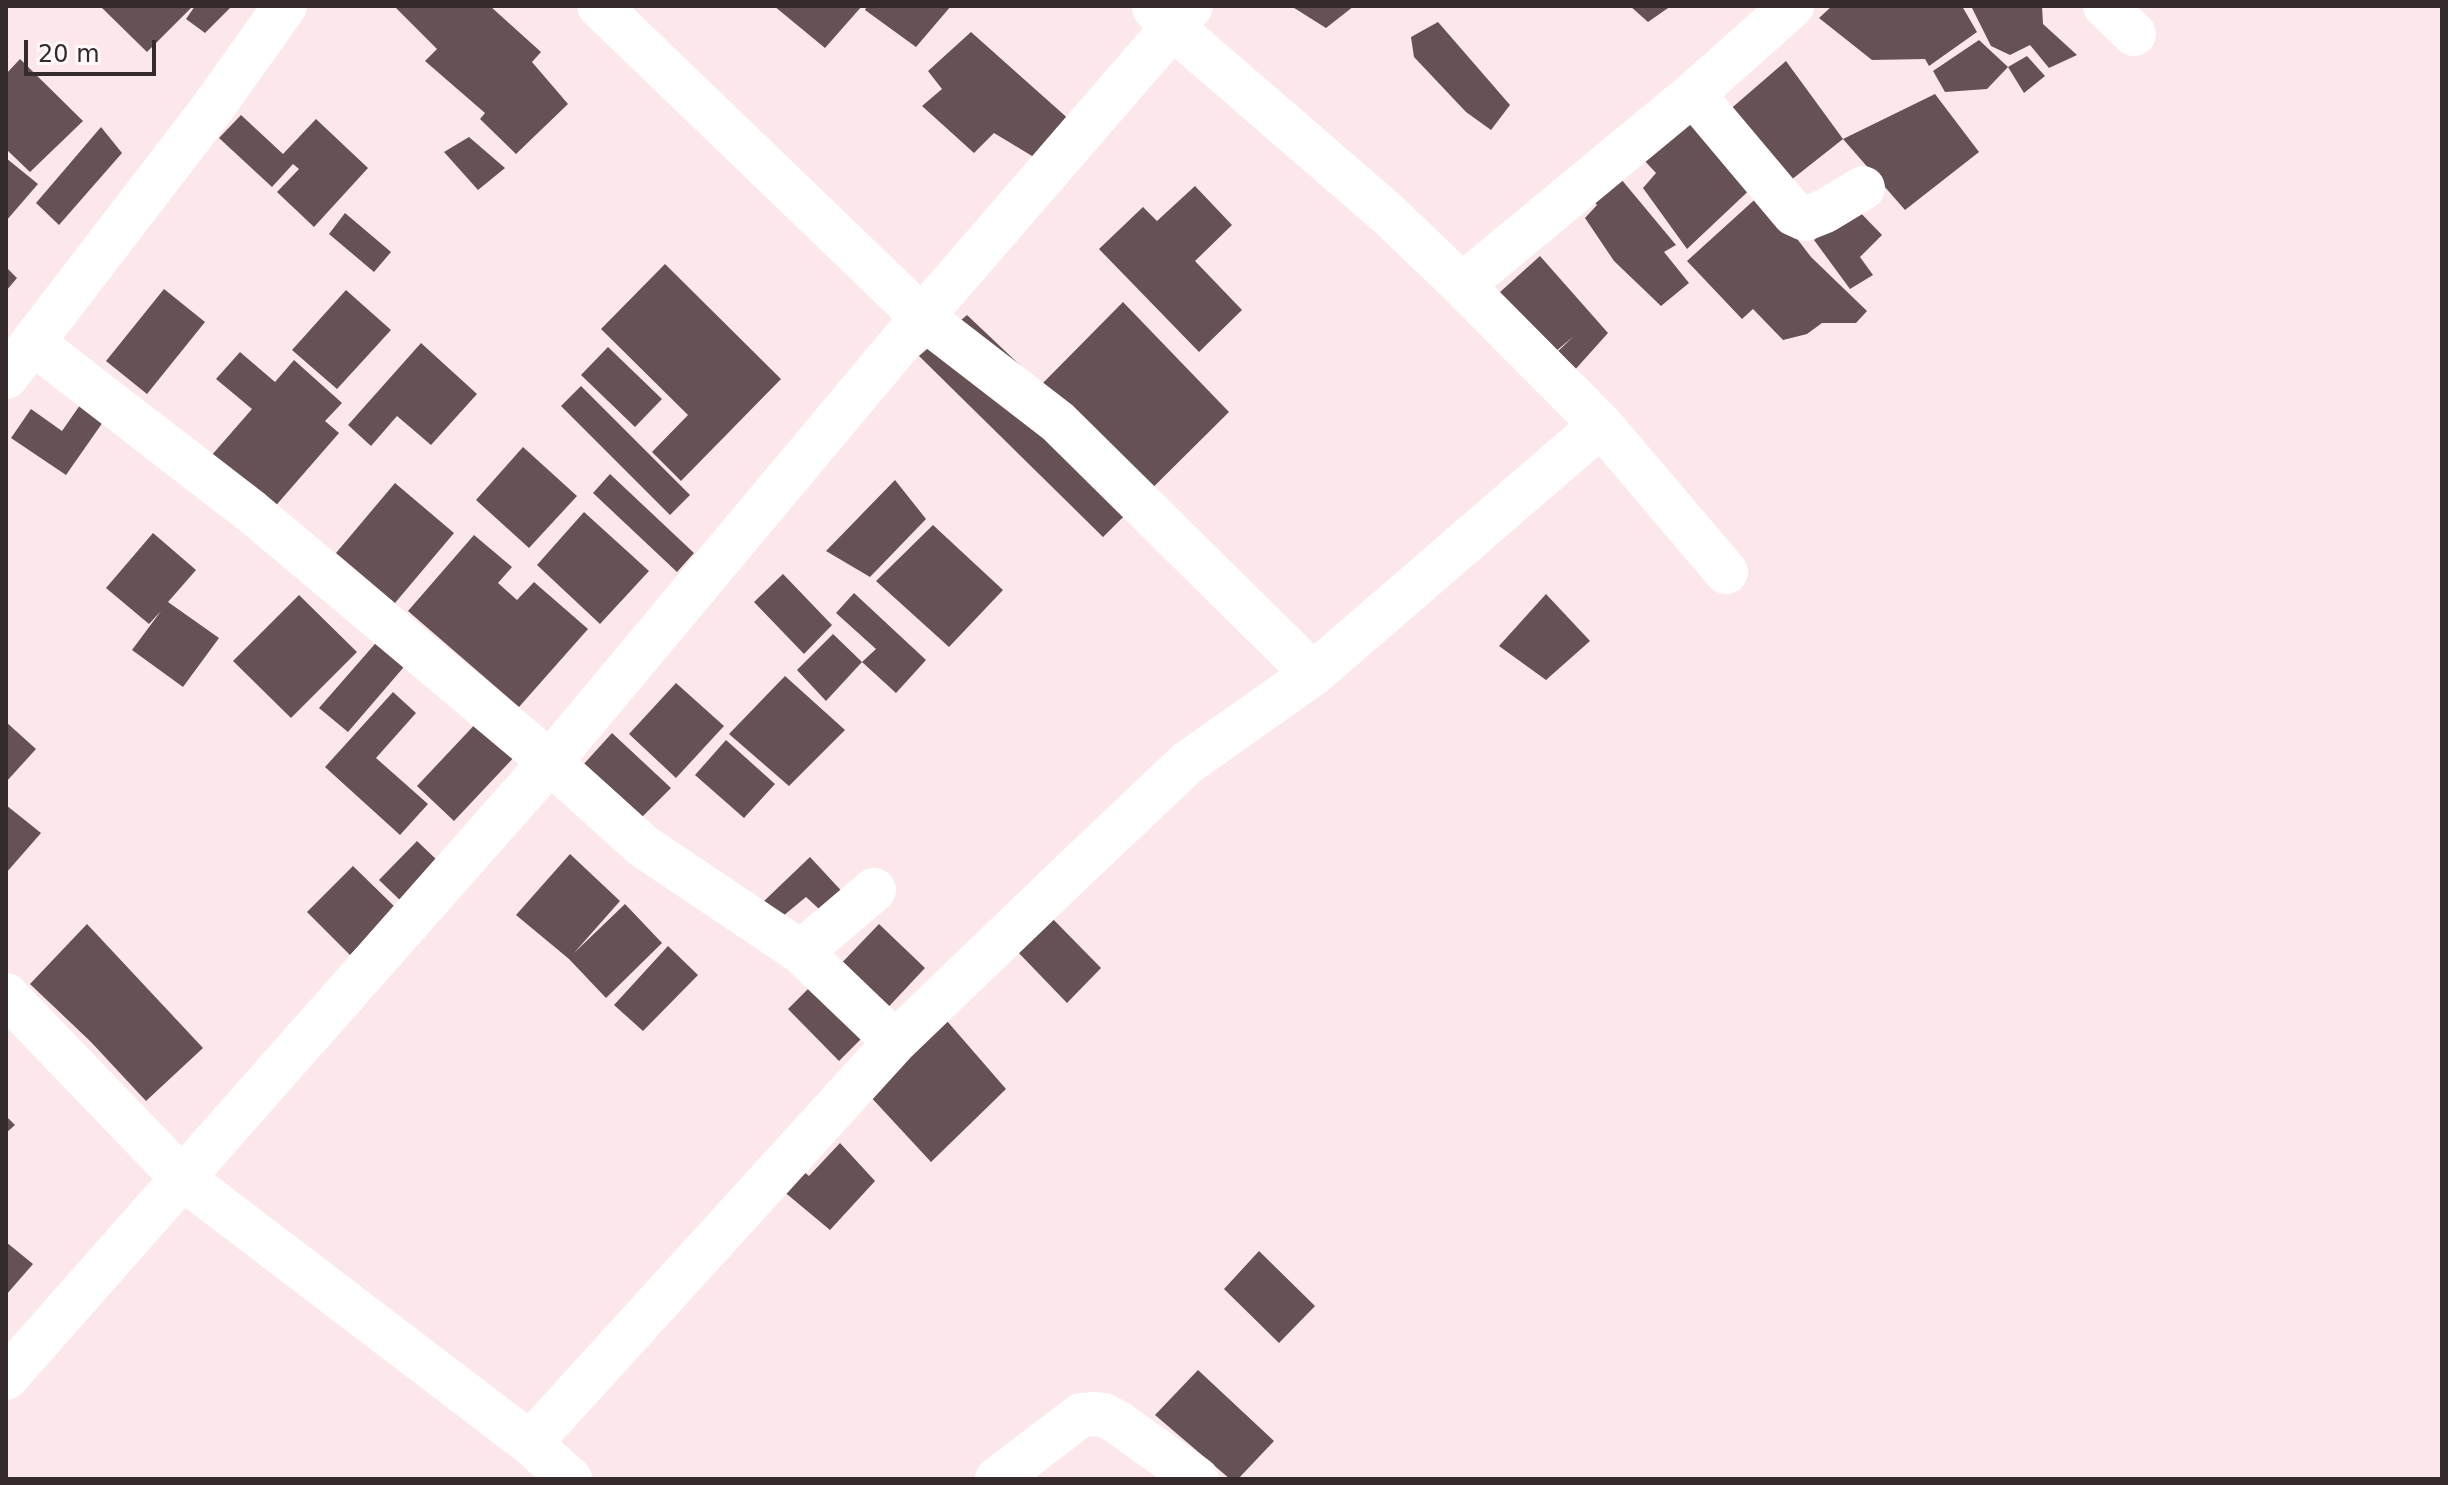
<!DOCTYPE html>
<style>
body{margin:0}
#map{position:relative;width:2448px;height:1485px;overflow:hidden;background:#fce7eb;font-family:"DejaVu Sans",sans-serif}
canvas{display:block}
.frame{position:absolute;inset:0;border:8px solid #352b2d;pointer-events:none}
.scale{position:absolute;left:24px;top:40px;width:132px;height:36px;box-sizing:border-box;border:4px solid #352b2d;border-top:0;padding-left:10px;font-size:24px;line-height:28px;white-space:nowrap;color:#352b2d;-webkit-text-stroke:6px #fef9fa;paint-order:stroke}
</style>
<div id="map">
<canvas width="2448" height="1485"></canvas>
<div class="frame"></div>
<div class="scale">20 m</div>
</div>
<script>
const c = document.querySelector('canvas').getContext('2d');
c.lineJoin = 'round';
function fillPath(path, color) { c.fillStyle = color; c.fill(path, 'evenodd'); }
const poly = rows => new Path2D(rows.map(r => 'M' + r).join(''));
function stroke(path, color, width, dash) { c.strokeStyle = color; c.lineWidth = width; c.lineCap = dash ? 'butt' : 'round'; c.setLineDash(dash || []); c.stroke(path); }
fillPath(poly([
 [100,6,193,6,147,52],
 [195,6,232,6,205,33,186,19],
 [394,6,490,6,541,52,532,62,568,104,516,154,480,119,485,113,425,61,437,49],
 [774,6,862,6,825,48],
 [867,6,951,6,916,47,865,10],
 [1291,6,1354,6,1326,28],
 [1630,6,1671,6,1648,22],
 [1832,6,1962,6,1977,32,1929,66,1925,59,1872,60,1819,18],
 [1971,6,2042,6,2043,24,2077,55,2049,68,2030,45,2010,55,1991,46],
 [1438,22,1510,105,1491,130,1466,112,1414,57,1411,37],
 [971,32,1072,122,1037,159,994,133,974,153,922,106,942,89,928,71],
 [1979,40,2008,67,1987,89,1945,92,1933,71],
 [2027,56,2045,76,2024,93,2008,67],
 [20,59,83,121,30,172,6,149,6,74],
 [1786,61,1843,139,1786,184,1727,112],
 [1935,94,1979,152,1905,210,1843,139],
 [1695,110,1758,182,1687,249,1643,188,1656,173,1642,158],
 [241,115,283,154,316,119,368,168,314,227,277,192,299,169,293,164,272,187,219,138],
 [101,127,122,153,59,225,36,203],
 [469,137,505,168,478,190,444,152],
 [6,158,38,184,6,221],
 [1611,167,1676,245,1664,252,1689,283,1661,306,1614,261,1585,218,1597,205,1581,186],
 [1195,186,1232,225,1195,261,1242,310,1199,352,1099,249,1143,207,1157,221],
 [1762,193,1811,257,1867,311,1856,323,1822,323,1807,334,1783,340,1753,309,1742,319,1687,261],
 [1853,205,1882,235,1860,257,1873,275,1850,289,1814,240],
 [345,213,391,252,374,272,329,234],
 [1540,256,1608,333,1573,372,1554,355,1574,336,1555,352,1499,293],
 [665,264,781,379,681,481,652,452,688,415,601,329],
 [6,267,17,278,6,291],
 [164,289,205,322,147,394,106,361],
 [346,290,391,330,337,389,292,350],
 [1123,302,1229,412,1103,537,919,356,967,315,1041,385],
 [421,343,477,394,431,445,397,416,371,446,348,425],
 [608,347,662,399,635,427,581,375],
 [240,352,275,382,294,360,342,403,325,421,339,433,272,510,211,456,252,409,216,379],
 [581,386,690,495,670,515,561,406],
 [87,395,110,412,66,475,11,438,31,409,62,431],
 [523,447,577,496,529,548,476,500],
 [610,474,694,553,677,572,593,493],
 [895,480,926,519,870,577,826,551],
 [395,483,454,533,395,603,336,553],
 [584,512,649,571,600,624,537,565],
 [933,525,1003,590,949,647,876,581],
 [153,533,196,570,168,602,219,638,183,687,132,650,161,611,149,624,106,588],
 [474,535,512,567,498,583,517,600,534,582,588,629,519,707,408,611],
 [783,574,832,625,804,654,754,602],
 [854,593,926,660,896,693,862,662,876,649,836,613],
 [1546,594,1590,641,1546,680,1499,646],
 [299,595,357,652,291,718,233,661],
 [833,634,862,662,826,701,797,670],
 [381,637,409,661,348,732,319,708],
 [785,676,845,730,789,786,729,734],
 [676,683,724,726,676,778,629,734],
 [393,692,416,713,376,758,428,804,400,835,325,767],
 [481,718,518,753,454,821,417,786],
 [6,722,36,749,6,782],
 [612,733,671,788,639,820,582,766],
 [726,740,775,784,744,818,695,775],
 [6,805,41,833,6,873],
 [417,841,438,861,401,901,379,880],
 [570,854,620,901,574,953,625,904,662,943,606,998,569,959,516,915],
 [810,857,849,899,830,919,806,897,783,916,764,901],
 [353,866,396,908,350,955,307,912],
 [1048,914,1101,968,1067,1003,1014,948],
 [87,924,203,1048,146,1101,91,1042,30,984],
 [879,924,925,968,879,1017,833,972],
 [668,946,698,975,643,1031,614,1005],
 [818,979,870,1030,839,1061,788,1009],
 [940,1013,1006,1089,931,1162,868,1094],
 [6,1116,15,1125,6,1133],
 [840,1143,875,1181,830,1230,770,1180,788,1159,809,1176],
 [6,1242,33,1264,6,1295],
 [1259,1251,1315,1306,1279,1343,1224,1289],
 [1198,1370,1274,1441,1238,1479,1230,1479,1155,1415]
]), '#665155');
stroke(poly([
 [599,6,922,317,1058,422,1313,674],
 [2105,6,2134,34],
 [1154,8,1173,28,1388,214,1462,285,1693,94,1792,6],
 [1693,94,1794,214,1805,219,1825,211,1863,188],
 [1462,285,1601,425,1726,572],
 [33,343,252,512,550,762,643,846,801,952,895,1042],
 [6,377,211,110,285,6],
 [801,952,874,890],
 [6,995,181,1177,530,1443,570,1479],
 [6,1378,550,762,922,317,1191,6],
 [530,1443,895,1042,1074,870,1187,763,1313,674,1601,425],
 [997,1479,1081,1415,1096,1414,1104,1415,1117,1422,1197,1479]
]), '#fff', 44);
</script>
